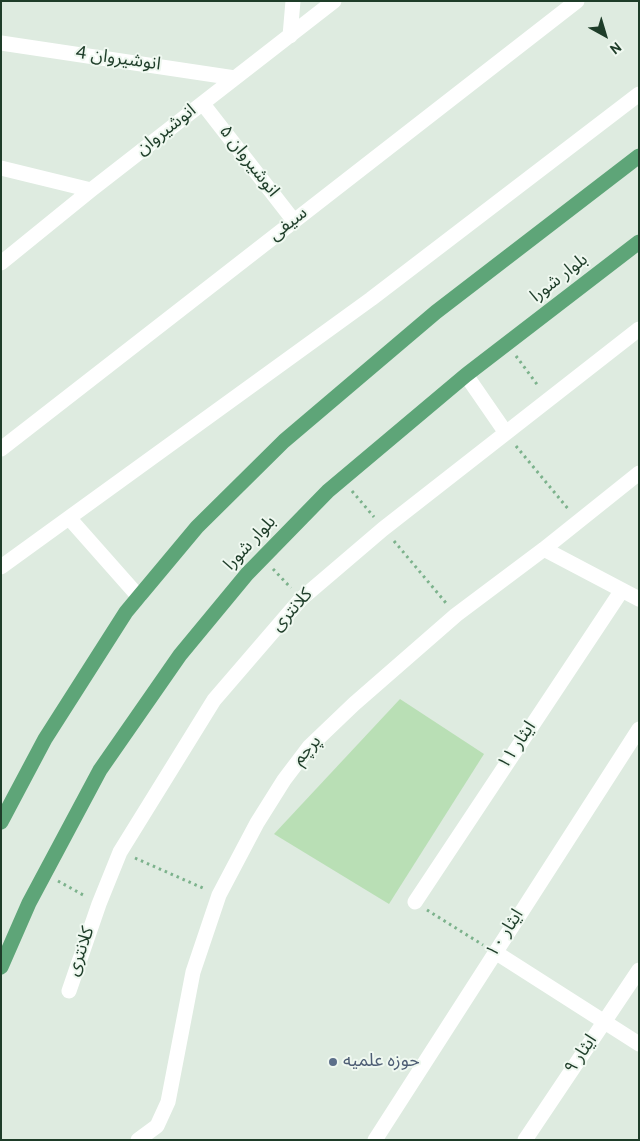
<!DOCTYPE html>
<meta charset="utf-8">
<style>
body{margin:0}
#map{position:relative;width:640px;height:1141px;overflow:hidden;background:#deebe0;font-family:Overpass,sans-serif}
canvas{display:block}
.frame{position:absolute;inset:0;border:2px solid #1e3d29;pointer-events:none}
.north{position:absolute;left:580px;top:10px;width:50px;height:50px;-webkit-text-stroke:4px #eff8f0;paint-order:stroke;rotate:141deg;font-size:14px;font-weight:700;line-height:20px;text-align:center;color:#1e3d29}
.north::after{content:'';display:block;margin:auto;width:18px;height:22px;background:#1e3d29;clip-path:polygon(50% 0,100% 100%,50% 72%,0 100%)}
</style>
<div id="map">
<canvas width="640" height="1141"></canvas>
<div class="frame"></div>
<div class="north">N</div>
</div>
<script>
const c = document.querySelector('canvas').getContext('2d');
c.lineJoin = 'round';
function fillPath(path, color) { c.fillStyle = color; c.fill(path, 'evenodd'); }
const poly = rows => new Path2D(rows.map(r => 'M' + r).join(''));
function stroke(path, color, width, dash) { c.strokeStyle = color; c.lineWidth = width; c.lineCap = dash ? 'butt' : 'round'; c.setLineDash(dash || []); c.stroke(path); }
function drawText(font, color, halo, rows, align = 'center') {
  c.font = font + ' Overpass,"Noto Sans Arabic",sans-serif'; c.lineWidth = 4; c.setLineDash([]); c.textBaseline = 'middle'; c.strokeStyle = halo; c.fillStyle = color; for (const [text, x, y, turn = 0] of rows) {
    c.save(); c.translate(x, y); c.rotate((+turn || 0) * Math.PI / 180); c.textAlign = isNaN(turn) ? turn : align; if (halo) c.strokeText(text, 0, 0); c.fillText(text, 0, 0); c.restore();
  }
}
fillPath(poly([
 [400,699,484,754,389,904,274,834]
]), '#b9dfb5');
stroke(poly([
 [516,356,539,387],
 [516,446,569,510],
 [352,491,374,517],
 [394,541,446,603],
 [273,569,291,588],
 [135,858,205,889],
 [58,881,85,896],
 [427,910,483,945]
]), '#7cb28c', 3, [2.5, 4]);
stroke(poly([
 [290,36,293,1],
 [1,43,235,78],
 [203,104,294,221],
 [1,168,91,190],
 [1,263,91,190,334,1],
 [466,375,506,433],
 [1,449,577,1],
 [70,519,139,597],
 [544,549,639,599],
 [1,567,371,299,639,94],
 [415,902,622,590],
 [495,952,639,1044],
 [69,991,99,904,120,852,214,700,301,599,383,529,639,329],
 [138,1140,157,1126,168,1102,193,972,219,895,257,823,284,780,309,747,354,704,456,615,544,549,639,473],
 [375,1140,639,729],
 [525,1140,639,970]
]), '#fff', 15);
stroke(poly([
 [1,822,45,739,126,612,197,527,284,441,436,312,639,156],
 [1,967,29,903,100,770,180,655,247,574,328,491,466,375,639,242]
]), '#5ea578', 15);
for (const [x, y, r, color] of [
 [333,1062,5,"#5c6f8a"]
]) { const dot = new Path2D(); dot.arc(x, y, r, 0, 2 * Math.PI); c.fillStyle = color; c.fill(dot); stroke(dot, '#eff8f0', 2); }
drawText('18px', '#1e3d29', '#eff8f0', [
 ["انوشیروان 4",118,60,8],
 ["انوشیروان",167,131,-38],
 ["انوشیروان ۵",248,162,52],
 ["سیفی",289,225,-38],
 ["بلوار شورا",560,279,-38],
 ["بلوار شورا",251,544,-47],
 ["کلانتری",293,611,-47],
 ["ایثار ۱۱",518,746,-56],
 ["پرچم",308,751,-48],
 ["ایثار ۱۰",506,934,-57],
 ["کلانتری",82,952,-71],
 ["ایثار ۹",582,1055,-56]
]);
drawText('18px', '#4e5e75', '#eff8f0', [
 ["حوزه علمیه",343,1062]
], 'left');
</script>
